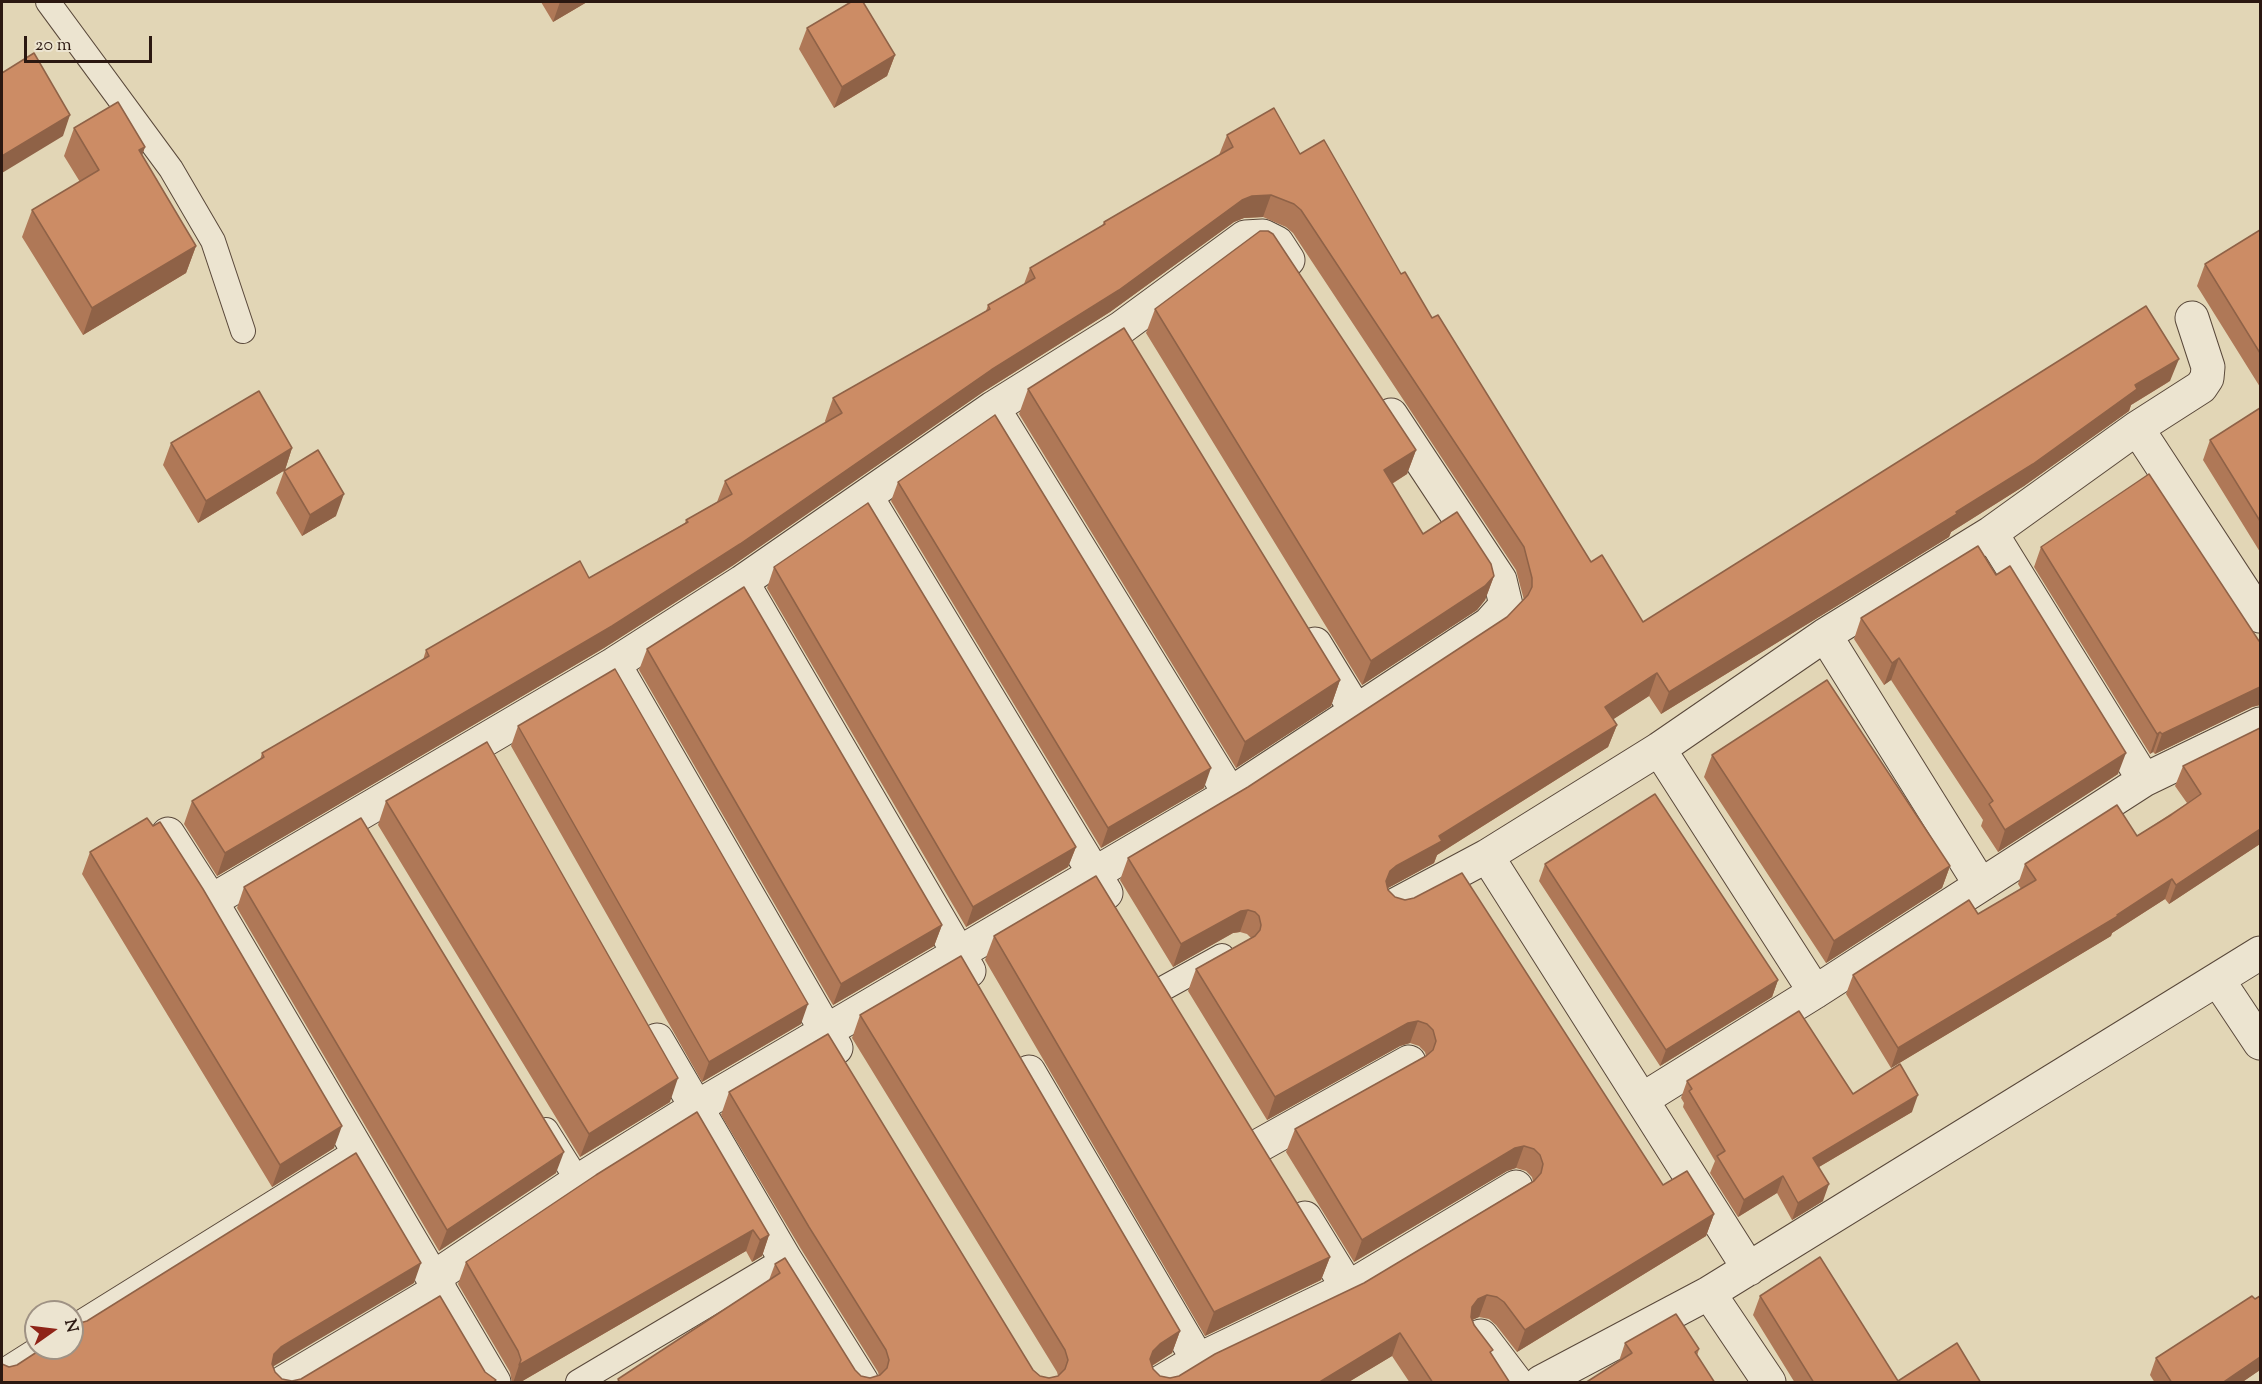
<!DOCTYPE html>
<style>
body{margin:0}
#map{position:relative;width:2262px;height:1384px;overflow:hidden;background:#e2d6b6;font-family:"Sorts Mill Goudy",serif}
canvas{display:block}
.frame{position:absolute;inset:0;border:3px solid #2b1811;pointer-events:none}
.north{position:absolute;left:24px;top:1300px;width:60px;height:60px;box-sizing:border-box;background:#ece4d0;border:2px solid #9f9284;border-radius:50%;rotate:76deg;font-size:16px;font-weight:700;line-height:24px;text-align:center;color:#2b1811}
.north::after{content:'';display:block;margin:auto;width:21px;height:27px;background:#8f2418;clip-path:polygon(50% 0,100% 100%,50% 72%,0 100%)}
.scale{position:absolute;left:24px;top:36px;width:128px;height:27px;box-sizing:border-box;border:3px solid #2b1811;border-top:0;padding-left:8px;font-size:18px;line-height:21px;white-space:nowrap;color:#2b1811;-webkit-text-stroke:4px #ece4d0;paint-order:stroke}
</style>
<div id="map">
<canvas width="2262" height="1384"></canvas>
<div class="frame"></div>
<div class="north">N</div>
<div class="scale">20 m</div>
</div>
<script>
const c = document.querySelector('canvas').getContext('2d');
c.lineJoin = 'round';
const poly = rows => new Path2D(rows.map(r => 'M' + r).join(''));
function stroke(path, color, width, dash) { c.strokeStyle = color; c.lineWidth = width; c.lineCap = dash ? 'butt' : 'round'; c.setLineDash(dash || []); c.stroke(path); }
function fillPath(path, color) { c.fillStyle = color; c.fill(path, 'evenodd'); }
const service = poly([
 [48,2,171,169,213,241,243,331],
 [1164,988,1222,956],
 [546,1130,578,1181],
 [72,1328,358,1150],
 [2,1372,40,1348],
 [578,1382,785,1259]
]);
const minor = poly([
 [993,408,1230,794],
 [2137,428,2260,616],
 [866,496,1106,893],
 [1991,533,2144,780],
 [742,582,969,971],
 [1825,635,1980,884],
 [1315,644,1356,711],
 [614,664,836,1048],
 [1659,749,1815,992],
 [168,834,211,901,494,1382],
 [1487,856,1749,1269],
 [211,901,614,664,742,582,993,408,1121,328,1245,237,1263,236,1277,243,1288,260],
 [1397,904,1487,856,1659,749,1825,635,1991,533,2137,428,2201,387,2207,378,2208,367,2192,318],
 [2218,980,2260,1043],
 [657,1040,785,1259,862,1382],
 [1029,1072,1198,1360],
 [1643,1099,1815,992,2144,780,2260,724],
 [1260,1145,1409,1062],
 [1305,1218,1348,1288],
 [433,1278,578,1181,695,1108,1230,794,1489,624,1506,605,1500,580,1391,415],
 [1709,1293,1769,1382],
 [1481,1336,1516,1382],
 [284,1382,440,1289],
 [1161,1382,1198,1360,1348,1288,1516,1187],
 [1541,1382,1709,1293,2260,953]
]);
stroke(service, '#59483a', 26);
stroke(minor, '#59483a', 35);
stroke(service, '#ece4d0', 24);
stroke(minor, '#ece4d0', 33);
fillPath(poly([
 [541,2,587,2,553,22],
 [807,28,895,55,887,76,834,108,799,49],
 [74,128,145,147,142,155,196,246,186,273,83,335,22,237,32,210,80,182,64,156],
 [1227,135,1300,154,1401,274,1432,318,1591,562,1643,622,2170,381,2131,405,2129,411,2024,486,1951,532,1949,537,1661,714,1649,696,1613,719,1617,725,1608,747,1437,855,1434,863,1388,888,1388,890,1663,1185,1714,1214,1706,1236,1517,1352,1496,1325,1489,1319,1479,1317,1472,1320,1491,1354,1510,1383,1410,1383,1392,1356,1347,1383,617,1383,618,1379,769,1280,775,1264,855,1370,861,1376,870,1378,879,1376,878,1372,801,1249,721,1115,729,1092,1040,1376,1049,1378,1058,1376,1057,1372,852,1038,860,1015,1180,1331,1172,1353,1152,1366,1153,1369,1160,1376,1170,1378,1179,1376,1364,1283,1533,1181,1532,1177,1526,1171,1516,1168,1507,1171,1354,1262,1286,1152,1295,1129,1426,1056,1425,1052,1419,1046,1410,1043,1400,1046,1267,1120,1188,991,1196,969,1251,938,1247,934,1240,932,1233,933,1173,967,1120,880,1128,858,1248,787,1507,617,1524,600,1516,570,1293,233,1286,227,1263,217,1244,218,1234,222,1110,312,983,392,732,566,604,648,217,876,184,824,192,801,260,760,262,753,423,660,426,650,589,578,685,523,686,520,717,502,725,481,826,423,825,421,833,398,986,311,988,305,1024,284,1030,268,1102,226,1104,222,1219,155],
 [2260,230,2260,387,2197,286,2205,264],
 [1155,309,1416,450,1407,474,1392,484,1423,534,1494,576,1485,600,1477,610,1362,685,1146,333],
 [1028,389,1340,680,1331,706,1236,768,1019,414],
 [2260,408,2260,552,2203,460,2210,440],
 [171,443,292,448,285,470,198,523,163,465],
 [284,471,336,516,302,536,276,493],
 [898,482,1204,788,1101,848,891,501],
 [2041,547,2259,641,2260,641,2260,705,2252,707,2155,754,2153,752,2150,754,2034,567],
 [774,567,1076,847,1068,867,966,927,767,588],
 [1861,618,2118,774,1998,852,1981,826,1983,820,1891,680,1884,685,1854,639],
 [647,649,942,925,934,946,833,1005,639,670],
 [518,726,801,1024,702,1082,511,746],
 [2260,728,2260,844,2169,904,2165,899,2112,933,2111,936,1891,1068,1846,994,1853,975,1978,914,2021,889,2018,884,2025,864,2137,836,2187,803,2175,786,2183,766],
 [1712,755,1950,866,1942,888,1826,963,1704,777],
 [386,801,670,1102,580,1157,378,825],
 [153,826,334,1148,272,1187,82,874,90,852],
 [1545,864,1778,980,1772,997,1660,1066,1539,881],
 [244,887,556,1173,439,1251,237,908],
 [994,936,1330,1257,1321,1280,1205,1336,985,960],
 [1687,1081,1853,1094,1912,1112,1819,1167,1823,1201,1792,1220,1777,1193,1738,1217,1710,1173,1715,1161,1683,1107,1684,1103,1681,1098],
 [596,1175,769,1235,762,1256,752,1262,746,1251,519,1383,512,1383,510,1372,458,1284,466,1262],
 [1760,1296,1898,1381,1981,1383,1795,1383,1753,1315],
 [2260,1296,2260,1370,2241,1383,2155,1383,2150,1375,2156,1358],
 [1625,1343,1699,1349,1697,1356,1619,1361]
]), '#af7857');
fillPath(poly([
 [560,2,587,2,553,22],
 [895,55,887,76,834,108,842,87],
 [70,115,63,136,2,173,2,156],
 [145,147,135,174,139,150],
 [1271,195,1263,217,1244,218,1234,222,1110,312,983,392,732,566,604,648,217,876,225,853,991,370,1242,200,1252,196],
 [196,246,186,273,83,335,92,308],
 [2179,359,2170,381,2131,405,2129,411,2024,486,1951,532,1949,537,1661,714,1669,692,1956,512,2135,385],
 [292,448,285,470,198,523,206,501],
 [1416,450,1407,474,1375,494,1384,470],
 [344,494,336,516,302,536,310,515],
 [1494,576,1485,600,1477,610,1362,685,1371,661],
 [1899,658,1891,680,1884,685,1892,663],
 [1657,673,1649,696,1597,730,1605,707],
 [1340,680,1331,706,1236,768,1245,742],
 [2260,687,2260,705,2252,707,2155,754,2162,734],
 [1617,725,1608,747,1437,855,1434,863,1388,888,1381,894,1390,871,1396,866,1439,836],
 [2160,732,2153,752,2150,754,2157,734],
 [2126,753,2118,774,1998,852,2005,830],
 [1211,768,1204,788,1101,848,1108,828],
 [2260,829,2260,844,2169,904,2176,885],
 [1076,847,1068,867,966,927,973,907],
 [1950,866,1942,888,1826,963,1834,941],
 [2172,879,2165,899,2112,933,2111,936,1891,1068,1898,1048,2117,915],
 [1248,910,1240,932,1233,933,1173,967,1181,944,1241,911],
 [942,925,934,946,833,1005,841,984],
 [1778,980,1772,997,1660,1066,1666,1050],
 [808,1004,801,1024,702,1082,709,1062],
 [1418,1021,1410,1043,1400,1046,1267,1120,1275,1097,1408,1023],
 [678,1078,670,1102,580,1157,589,1134],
 [1918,1095,1912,1112,1807,1174,1813,1158],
 [342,1126,334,1148,272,1187,280,1165],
 [1524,1146,1516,1168,1507,1171,1354,1262,1362,1240,1515,1148],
 [564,1152,556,1173,439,1251,447,1230],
 [1783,1176,1777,1193,1738,1217,1744,1200],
 [1829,1184,1823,1201,1792,1220,1798,1203],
 [1714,1214,1706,1236,1517,1352,1525,1330],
 [753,1230,746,1251,519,1383,513,1383,519,1365],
 [769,1235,762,1256,752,1262,760,1240],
 [1330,1257,1321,1280,1205,1336,1214,1312],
 [421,1263,414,1283,274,1366,267,1373,274,1354,281,1347],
 [1487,1295,1479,1317,1470,1321,1472,1307,1478,1299],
 [1180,1331,1172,1353,1151,1366,1144,1373,1153,1351,1160,1344],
 [1400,1333,1392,1356,1347,1383,1318,1383],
 [2260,1357,2260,1370,2241,1383,2222,1383]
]), '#8f6247');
const building = poly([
 [851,2,863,2,895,55,842,87,807,28,851,2],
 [34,53,70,115,2,156,2,73,34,53],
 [118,102,145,147,139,150,196,246,92,308,32,210,99,170,74,128,118,102],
 [1274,108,1300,154,1324,140,1401,274,1405,272,1432,318,1438,315,1591,562,1602,555,1643,622,2146,306,2179,359,2135,385,2137,389,2033,464,1956,512,1957,514,1669,692,1657,673,1605,707,1617,725,1439,836,1442,841,1396,866,1390,871,1386,881,1388,890,1395,897,1405,900,1414,898,1462,873,1663,1185,1687,1171,1714,1214,1525,1330,1504,1302,1497,1297,1487,1295,1478,1299,1472,1307,1471,1317,1474,1325,1493,1350,1490,1352,1510,1383,1433,1383,1400,1333,1318,1383,620,1383,618,1379,780,1273,775,1264,785,1258,855,1370,861,1376,870,1378,880,1375,887,1368,889,1360,886,1350,809,1227,729,1092,828,1034,1033,1370,1040,1376,1049,1378,1058,1376,1065,1369,1068,1360,1065,1350,860,1015,961,956,1180,1331,1160,1344,1153,1351,1150,1359,1153,1369,1160,1376,1170,1378,1179,1376,1215,1354,1364,1283,1534,1181,1541,1173,1543,1164,1540,1155,1534,1149,1524,1146,1515,1148,1362,1240,1295,1129,1426,1056,1433,1050,1436,1041,1433,1030,1427,1024,1418,1021,1408,1023,1275,1097,1196,969,1255,936,1260,930,1261,925,1259,916,1255,912,1248,910,1241,911,1181,944,1128,858,1248,787,1507,617,1528,595,1532,587,1532,578,1524,547,1301,210,1294,204,1271,195,1252,196,1242,200,1119,290,991,370,740,544,612,626,225,853,192,801,264,757,262,753,429,656,426,650,580,561,589,578,688,522,686,520,732,494,725,481,842,413,833,398,990,309,988,305,1035,278,1030,268,1105,224,1104,222,1233,147,1227,135,1274,108],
 [2260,230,2260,353,2205,264,2260,230],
 [1260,231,1268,231,1273,234,1416,450,1384,470,1423,534,1457,512,1491,564,1494,576,1485,586,1371,661,1155,309,1260,231],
 [1124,328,1340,680,1245,742,1028,389,1124,328],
 [259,391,292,448,206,501,171,443,259,391],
 [2260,408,2260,521,2210,440,2260,408],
 [995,415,1211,768,1108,828,898,482,995,415],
 [318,450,344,494,310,515,284,471,318,450],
 [2149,474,2259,641,2260,641,2260,687,2162,734,2160,732,2157,734,2041,547,2149,474],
 [868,503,1076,847,973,907,774,567,868,503],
 [1978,546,1996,575,2010,566,2126,753,2005,830,1989,804,1993,801,1899,658,1892,663,1861,618,1978,546],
 [744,587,942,925,841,984,647,649,744,587],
 [615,669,808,1004,709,1062,518,726,615,669],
 [1827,680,1950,866,1834,941,1712,755,1827,680],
 [2260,728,2260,829,2176,885,2172,879,2117,915,2118,916,1898,1048,1853,975,1969,900,1978,914,2036,880,2025,864,2117,805,2137,836,2171,815,2201,794,2183,766,2260,728],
 [487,742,678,1078,589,1134,386,801,487,742],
 [1655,794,1778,980,1666,1050,1545,864,1655,794],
 [147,818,153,826,160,822,203,889,342,1126,280,1165,90,852,147,818],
 [361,818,564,1152,447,1230,244,887,361,818],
 [1096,876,1330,1257,1214,1312,994,936,1096,876],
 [1799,1011,1853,1094,1900,1064,1918,1095,1813,1158,1829,1184,1798,1203,1783,1176,1744,1200,1717,1156,1725,1151,1689,1091,1692,1089,1687,1081,1799,1011],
 [697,1112,769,1235,760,1240,753,1230,519,1365,521,1360,518,1351,466,1262,596,1175,697,1112],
 [356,1153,421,1263,281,1347,274,1354,272,1364,275,1372,282,1379,292,1381,301,1379,440,1296,485,1372,496,1380,492,1383,2,1383,2,1364,9,1367,17,1365,43,1348,72,1348,72,1322,80,1323,87,1321,356,1153],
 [1820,1257,1898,1381,1957,1343,1981,1383,1814,1383,1760,1296,1820,1257],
 [2252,1296,2255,1299,2260,1296,2260,1357,2222,1383,2172,1383,2156,1358,2252,1296],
 [1676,1314,1699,1349,1695,1352,1715,1383,1585,1383,1632,1353,1625,1343,1676,1314]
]);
fillPath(building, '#cc8c65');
stroke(building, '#8f6247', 1.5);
</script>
